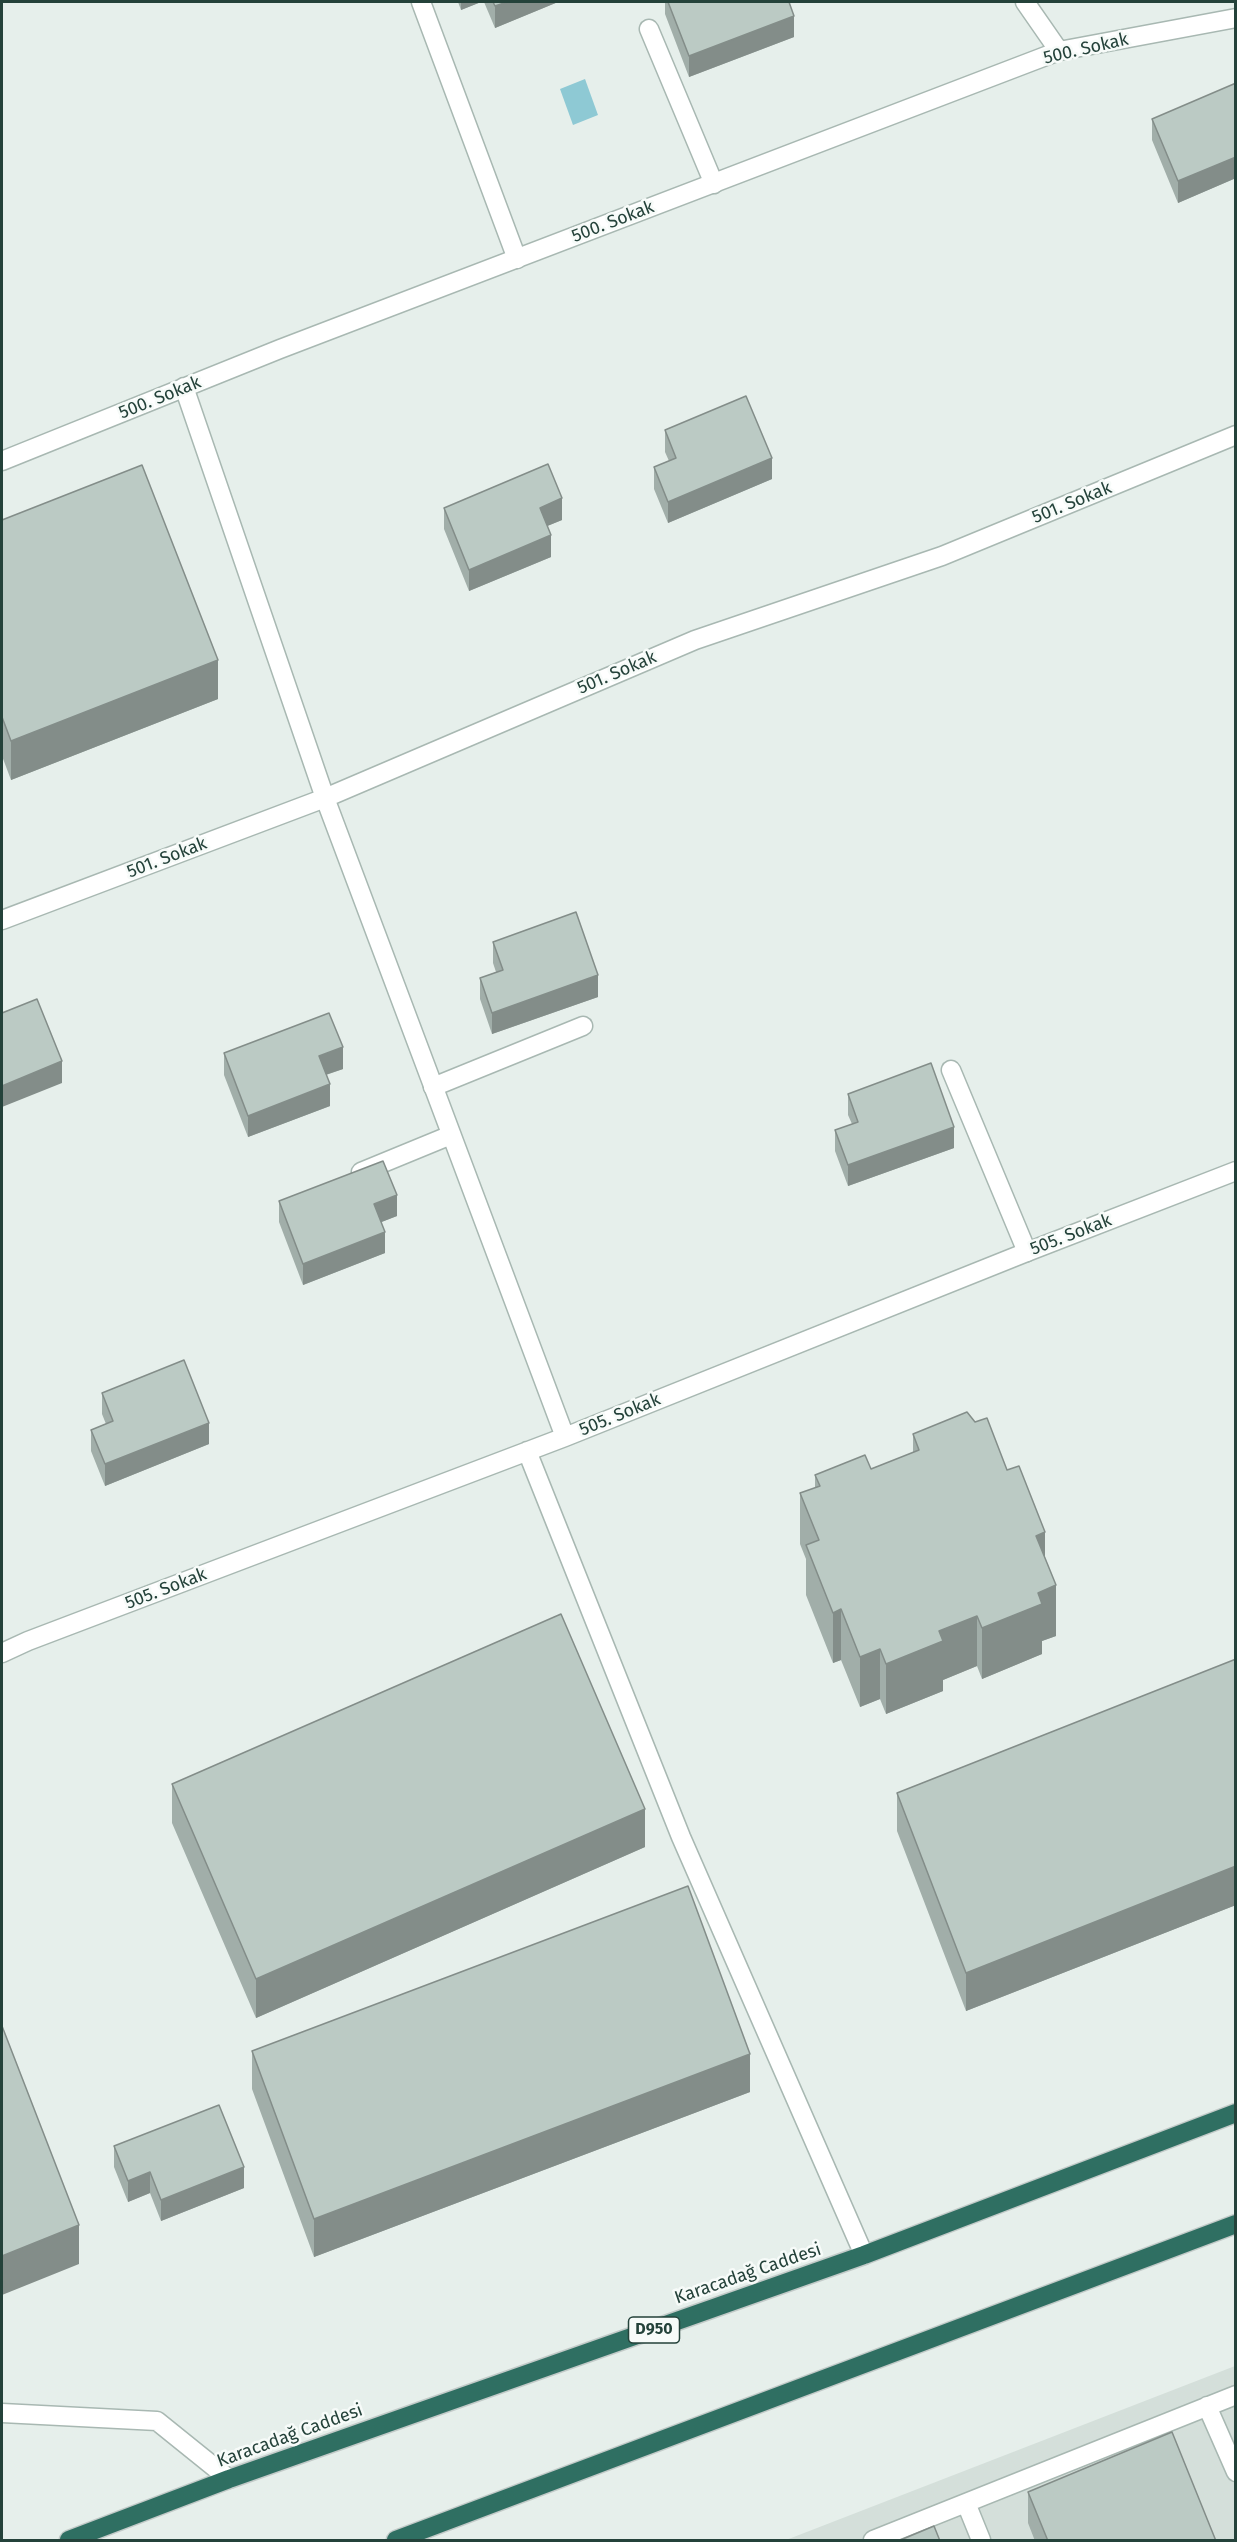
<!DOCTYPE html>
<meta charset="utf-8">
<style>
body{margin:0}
#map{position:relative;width:1237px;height:2542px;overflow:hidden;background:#e6efeb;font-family:"Fira Sans",sans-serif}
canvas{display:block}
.frame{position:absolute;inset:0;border:3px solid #24423a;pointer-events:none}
</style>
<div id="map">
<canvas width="1237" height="2542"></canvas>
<div class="frame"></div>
</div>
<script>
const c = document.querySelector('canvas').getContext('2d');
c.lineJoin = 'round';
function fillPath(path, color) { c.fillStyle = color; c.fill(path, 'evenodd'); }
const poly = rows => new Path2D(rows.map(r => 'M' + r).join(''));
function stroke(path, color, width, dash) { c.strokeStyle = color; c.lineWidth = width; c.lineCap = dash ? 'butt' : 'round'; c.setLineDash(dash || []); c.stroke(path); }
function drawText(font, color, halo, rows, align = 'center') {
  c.font = font + ' "Fira Sans",sans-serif'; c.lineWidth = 5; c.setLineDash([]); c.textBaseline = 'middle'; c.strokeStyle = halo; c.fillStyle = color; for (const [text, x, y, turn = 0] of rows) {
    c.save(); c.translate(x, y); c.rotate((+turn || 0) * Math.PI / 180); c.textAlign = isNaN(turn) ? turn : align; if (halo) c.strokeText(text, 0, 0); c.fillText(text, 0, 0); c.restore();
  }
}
fillPath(poly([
 [1235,2366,1235,2540,786,2540]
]), '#d4dfda');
fillPath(poly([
 [585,79,598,115,573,125,560,89]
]), '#8ec9d4');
const lane = poly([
 [421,2,517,259],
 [1025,2,1059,51],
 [649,29,714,184],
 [951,1070,1027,1252],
 [433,1087,583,1026],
 [361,1172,451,1135]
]);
const street = poly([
 [184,387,325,798,565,1437],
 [2,461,280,349,1059,51,1236,18],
 [2,920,325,798,695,640,942,556,1236,435],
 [527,1451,681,1837,864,2255],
 [2,1653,28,1641,565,1437,1027,1252,1236,1171],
 [1207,2406,1236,2472],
 [2,2413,157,2421,229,2479],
 [966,2503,981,2540],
 [873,2540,1236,2395]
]);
const highway = poly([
 [69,2540,229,2479,864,2255,1236,2113],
 [396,2540,1236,2224]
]);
stroke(lane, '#a8b8b2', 21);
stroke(street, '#a8b8b2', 21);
stroke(highway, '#c2cac8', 21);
stroke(lane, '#fff', 18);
stroke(street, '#fff', 18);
stroke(highway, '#2f6f62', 18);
fillPath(poly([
 [458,2,481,2,461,10],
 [484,2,558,2,495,28],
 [665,2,789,2,794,37,689,77,665,14],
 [1236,83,1236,178,1178,203,1152,140,1152,119],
 [665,430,772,479,668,523,654,489,654,467,669,461,665,452],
 [444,508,562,520,547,526,551,557,469,591,444,529],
 [2,520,218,699,11,780,2,756],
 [493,942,598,997,492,1034,480,999,480,978,496,972,493,963],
 [224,1053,343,1069,326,1075,330,1106,248,1137,224,1075],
 [848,1094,954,1148,848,1186,835,1151,835,1130,852,1124,848,1115],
 [279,1201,397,1216,381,1222,385,1253,303,1285,279,1222],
 [102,1393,209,1444,105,1486,91,1451,91,1430,106,1424,102,1414],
 [913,1434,1007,1470,1045,1557,1056,1636,1042,1641,1042,1654,982,1679,977,1666,943,1680,943,1691,886,1714,880,1699,860,1707,841,1660,833,1663,806,1595,806,1559,800,1544,800,1493,815,1488,815,1475,871,1469,913,1453],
 [1236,1659,1236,1905,966,2011,897,1831,897,1793],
 [172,1784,645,1847,256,2018,172,1823],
 [252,2051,750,2092,314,2257,252,2089],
 [114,2146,244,2188,161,2221,150,2193,128,2202,114,2167],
 [1028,2492,1216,2541,1035,2541,1028,2523]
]), '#a1aea9');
fillPath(poly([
 [461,2,481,2,461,10],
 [507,2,558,2,495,28,495,6],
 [794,16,794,37,689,77,689,56],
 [1236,157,1236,178,1178,203,1178,181],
 [772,458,772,479,668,523,668,502],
 [562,498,562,520,540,529,540,508],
 [551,535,551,557,469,591,469,570],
 [218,660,218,699,11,780,11,741],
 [598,975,598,997,492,1034,492,1013],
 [343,1047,343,1069,319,1077,319,1056],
 [62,1061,62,1083,2,1107,2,1086],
 [330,1084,330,1106,248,1137,248,1116],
 [954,1127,954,1148,848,1186,848,1165],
 [397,1195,397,1216,374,1225,374,1204],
 [385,1232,385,1253,303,1285,303,1264],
 [209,1423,209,1444,105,1486,105,1464],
 [1045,1532,1045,1582,1036,1536],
 [1056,1585,1056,1636,1042,1641,1042,1654,982,1679,982,1628,1038,1593],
 [841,1609,841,1660,833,1663,833,1613],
 [977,1616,977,1666,943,1680,943,1691,886,1714,886,1664,939,1631],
 [880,1649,880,1699,860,1707,860,1657],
 [645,1809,645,1847,256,2018,256,1979],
 [1236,1866,1236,1905,966,2011,966,1973],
 [750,2054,750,2092,314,2257,314,2219],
 [244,2167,244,2188,161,2221,161,2200],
 [150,2172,150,2193,128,2202,128,2181],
 [79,2225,79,2264,2,2295,2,2256]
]), '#838d89');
const building = poly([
 [493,2,507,2,495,6,493,2],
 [668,2,789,2,794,16,689,56,668,2],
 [1236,83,1236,157,1178,181,1152,119,1236,83],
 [746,396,772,458,668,502,654,467,676,458,665,430,746,396],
 [548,464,562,498,540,508,551,535,469,570,444,508,548,464],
 [142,465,218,660,11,741,2,717,2,520,142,465],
 [576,912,598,975,492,1013,480,978,503,970,493,942,576,912],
 [37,999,62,1061,2,1086,2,1013,37,999],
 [329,1013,343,1047,319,1056,330,1084,248,1116,224,1053,329,1013],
 [931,1063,954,1127,848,1165,835,1130,858,1122,848,1094,931,1063],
 [383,1161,397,1195,374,1204,385,1232,303,1264,279,1201,383,1161],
 [184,1360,209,1423,105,1464,91,1430,113,1421,102,1393,184,1360],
 [967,1412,975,1422,987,1418,1007,1470,1019,1466,1045,1532,1036,1536,1056,1585,1038,1593,1042,1604,982,1628,977,1616,939,1631,943,1641,886,1664,880,1649,860,1657,841,1609,833,1613,806,1545,819,1540,800,1493,820,1486,815,1475,865,1455,871,1469,919,1450,913,1434,967,1412],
 [561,1614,645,1809,256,1979,172,1784,561,1614],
 [1236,1659,1236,1866,966,1973,897,1793,1236,1659],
 [688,1886,750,2054,314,2219,252,2051,688,1886],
 [2,2026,79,2225,2,2256,2,2026],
 [219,2105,244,2167,161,2200,150,2172,128,2181,114,2146,219,2105],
 [1172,2432,1216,2541,1048,2541,1028,2492,1172,2432],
 [934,2526,940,2541,898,2541,934,2526]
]);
fillPath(building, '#bbcac4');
stroke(building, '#838d89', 1.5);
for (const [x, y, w] of [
 [654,2330,51]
]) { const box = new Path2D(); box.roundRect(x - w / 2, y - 13, w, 26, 4.5); c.fillStyle = '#f7fbf9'; c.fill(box); stroke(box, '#24423a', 1.5); }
drawText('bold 16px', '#24423a', null, [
 ["D950",654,2330]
]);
drawText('18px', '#24423a', '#f7fbf9', [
 ["500. Sokak",1086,49,-13],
 ["500. Sokak",613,222,-21],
 ["500. Sokak",160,398,-22],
 ["501. Sokak",1072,503,-22],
 ["501. Sokak",617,673,-23],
 ["501. Sokak",167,858,-21],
 ["505. Sokak",1071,1235,-21],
 ["505. Sokak",620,1415,-22],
 ["505. Sokak",166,1589,-21],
 ["Karacadağ Caddesi",748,2274,-19],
 ["Karacadağ Caddesi",290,2436,-20]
]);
</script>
